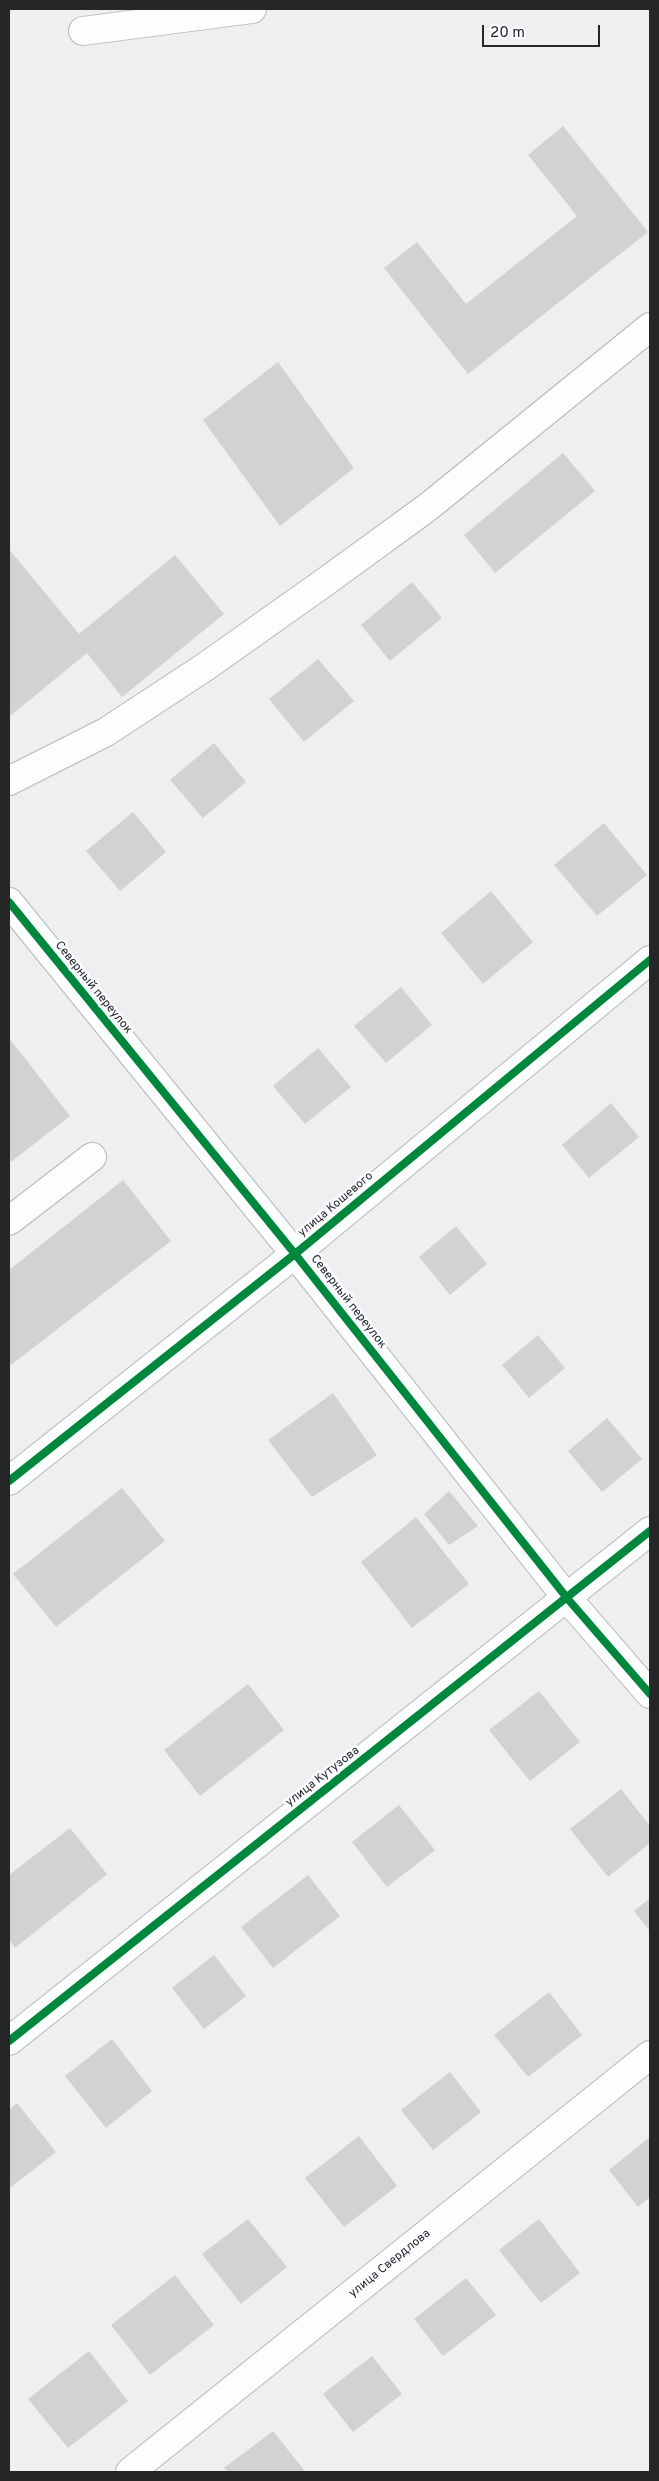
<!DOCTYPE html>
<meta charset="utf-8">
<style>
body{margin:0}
#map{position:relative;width:659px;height:2481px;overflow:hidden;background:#eeeff1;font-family:Overpass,sans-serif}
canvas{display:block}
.frame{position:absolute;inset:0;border:10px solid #252627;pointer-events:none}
.scale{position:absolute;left:482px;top:25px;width:118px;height:22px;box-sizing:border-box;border:2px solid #252627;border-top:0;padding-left:6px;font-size:15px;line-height:18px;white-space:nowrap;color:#252627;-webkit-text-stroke:4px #fafcff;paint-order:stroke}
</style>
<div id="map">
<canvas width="659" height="2481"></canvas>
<div class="frame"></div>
<div class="scale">20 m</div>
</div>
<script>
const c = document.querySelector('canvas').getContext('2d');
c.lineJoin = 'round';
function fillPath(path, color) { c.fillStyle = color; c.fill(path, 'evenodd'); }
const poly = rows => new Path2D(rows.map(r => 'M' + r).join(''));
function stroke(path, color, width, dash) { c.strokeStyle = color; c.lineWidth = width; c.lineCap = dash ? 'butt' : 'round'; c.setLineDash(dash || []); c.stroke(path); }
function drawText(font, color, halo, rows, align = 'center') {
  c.font = font + ' Overpass,sans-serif'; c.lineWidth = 5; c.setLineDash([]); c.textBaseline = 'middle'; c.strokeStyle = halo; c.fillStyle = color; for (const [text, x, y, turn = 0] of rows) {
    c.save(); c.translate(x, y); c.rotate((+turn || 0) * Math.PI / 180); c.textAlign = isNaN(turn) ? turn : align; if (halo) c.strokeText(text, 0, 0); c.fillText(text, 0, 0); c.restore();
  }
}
fillPath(poly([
 [563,126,648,232,468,374,384,268,417,242,466,304,577,216,528,155],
 [278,362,354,468,280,526,203,420],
 [563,453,595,491,495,573,464,535],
 [9,549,79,634,175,555,224,614,122,697,87,653,9,717],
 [412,582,442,618,390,661,361,625],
 [318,659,354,701,304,742,269,699],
 [214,743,246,782,203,818,170,780],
 [133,812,166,852,120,891,86,851],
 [604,823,647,875,597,916,554,865],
 [491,891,533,942,483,984,441,933],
 [401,987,432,1025,386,1063,354,1026],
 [9,1038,70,1116,11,1162,9,1159],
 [318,1048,351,1087,305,1124,273,1086],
 [611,1103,639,1137,589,1178,562,1145],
 [123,1180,171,1241,11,1365,9,1362,9,1270],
 [456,1226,487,1264,450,1295,419,1257],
 [538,1335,565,1368,529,1398,502,1365],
 [333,1393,377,1455,312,1497,268,1440],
 [607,1418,642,1459,602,1492,568,1451],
 [122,1488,165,1541,56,1627,13,1574],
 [449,1491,478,1526,449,1545,424,1514],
 [416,1517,469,1584,412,1628,361,1562],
 [248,1684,284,1730,200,1796,164,1750],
 [539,1691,580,1742,530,1781,489,1730],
 [621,1789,650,1826,650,1843,608,1877,570,1829],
 [399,1805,435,1850,387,1887,352,1842],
 [70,1828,107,1874,15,1948,9,1940,9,1875],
 [308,1875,340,1916,273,1968,241,1927],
 [650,1898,650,1931,634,1911],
 [214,1955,246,1996,204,2029,172,1988],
 [549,1992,582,2035,528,2077,494,2035],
 [112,2039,152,2091,106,2128,65,2076],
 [450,2072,481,2112,433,2150,401,2110],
 [17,2103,56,2152,10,2188,9,2110],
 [359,2136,397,2186,344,2227,305,2178],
 [650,2137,650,2197,638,2207,609,2170],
 [248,2219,287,2267,241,2304,202,2254],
 [539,2219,580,2273,541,2303,499,2250],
 [175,2275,214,2325,150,2375,111,2325],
 [466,2278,496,2315,443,2356,414,2319],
 [89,2351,128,2401,68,2448,28,2399],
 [372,2356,402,2394,353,2432,323,2394],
 [273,2431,304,2470,301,2472,228,2472,224,2468]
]), '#d2d2d4');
const minor = poly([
 [83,31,252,9],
 [9,781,106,732,205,667,325,582,428,507,650,327],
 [9,902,295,1254,567,1598,650,1694],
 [9,1221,92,1157],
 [9,1481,295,1254,650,960],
 [9,2041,650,1531],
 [130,2472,650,2055]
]);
stroke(minor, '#b6b7b9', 30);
stroke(minor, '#fcfdfd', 28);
stroke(poly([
 [9,902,295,1254,567,1598,650,1694],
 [9,1481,295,1254,650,960],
 [9,2041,650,1531]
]), '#00873e', 8);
drawText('12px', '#252627', '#fafcff', [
 ["Северный переулок",93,988,51],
 ["улица Кошевого",336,1205,-40],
 ["Северный переулок",348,1302,52],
 ["улица Кутузова",323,1777,-38],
 ["улица Свердлова",390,2264,-39]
]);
</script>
